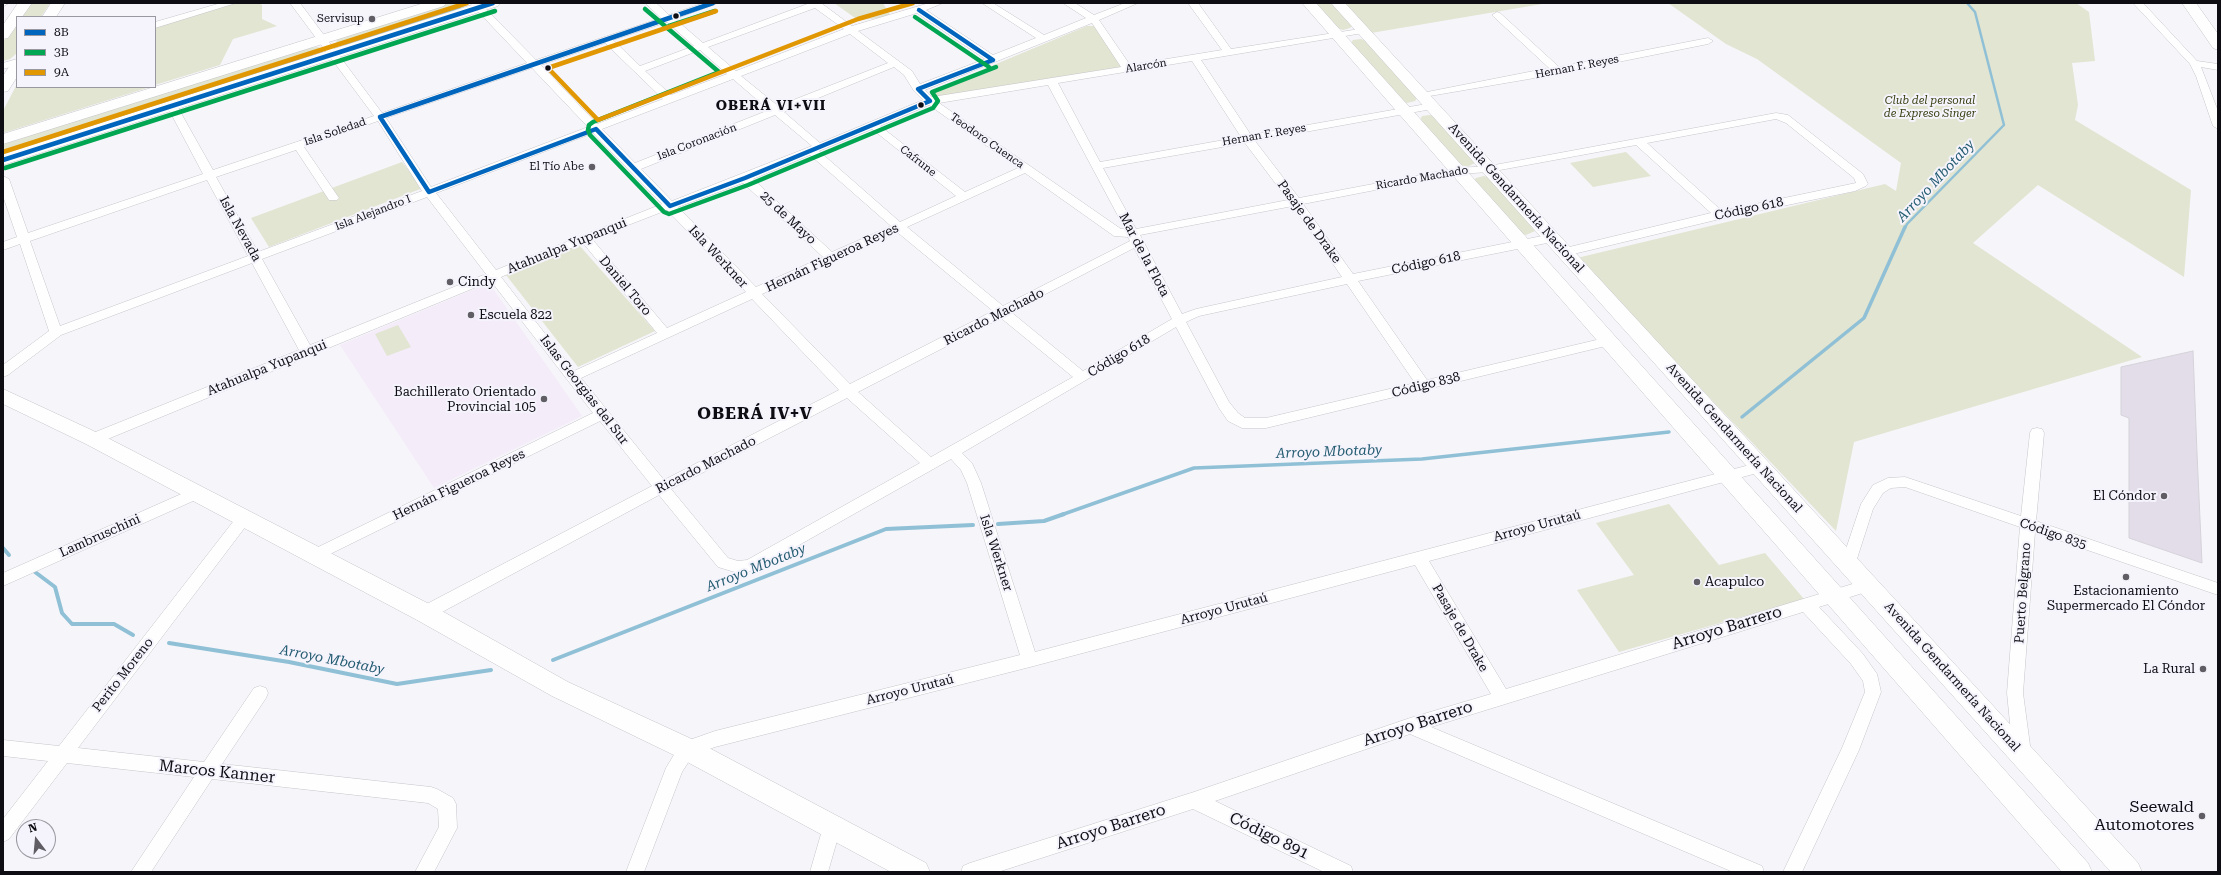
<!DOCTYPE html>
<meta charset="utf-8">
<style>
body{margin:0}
#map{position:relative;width:2221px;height:875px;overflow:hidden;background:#f6f5fa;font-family:"Roboto Serif",serif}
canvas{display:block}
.frame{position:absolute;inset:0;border:4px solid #0f0d14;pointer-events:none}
.legend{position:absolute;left:16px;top:16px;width:140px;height:72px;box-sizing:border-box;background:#f5f3fc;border:1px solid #99979f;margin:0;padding:5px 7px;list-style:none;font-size:12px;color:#0f0d14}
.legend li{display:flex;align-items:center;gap:8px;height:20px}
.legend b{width:20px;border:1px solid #99979f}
.north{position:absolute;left:16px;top:819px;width:40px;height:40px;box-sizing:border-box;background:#f5f3fc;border:1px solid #99979f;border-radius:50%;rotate:344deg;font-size:11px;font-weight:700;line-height:16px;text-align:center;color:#0f0d14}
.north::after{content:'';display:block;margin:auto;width:14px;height:18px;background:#605e64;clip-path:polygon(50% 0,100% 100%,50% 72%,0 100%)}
</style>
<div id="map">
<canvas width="2221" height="875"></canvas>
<div class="frame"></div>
<ul class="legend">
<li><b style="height:5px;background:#0065bd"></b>8B</li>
<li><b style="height:5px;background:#00a651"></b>3B</li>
<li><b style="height:5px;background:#e09702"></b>9A</li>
</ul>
<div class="north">N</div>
</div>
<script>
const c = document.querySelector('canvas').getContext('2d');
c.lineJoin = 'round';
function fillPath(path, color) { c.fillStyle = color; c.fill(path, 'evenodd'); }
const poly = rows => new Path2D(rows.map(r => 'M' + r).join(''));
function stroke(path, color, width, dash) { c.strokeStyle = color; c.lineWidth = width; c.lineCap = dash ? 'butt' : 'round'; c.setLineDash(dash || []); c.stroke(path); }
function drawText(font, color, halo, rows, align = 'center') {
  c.font = font + ' "Roboto Serif",serif'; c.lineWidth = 4; c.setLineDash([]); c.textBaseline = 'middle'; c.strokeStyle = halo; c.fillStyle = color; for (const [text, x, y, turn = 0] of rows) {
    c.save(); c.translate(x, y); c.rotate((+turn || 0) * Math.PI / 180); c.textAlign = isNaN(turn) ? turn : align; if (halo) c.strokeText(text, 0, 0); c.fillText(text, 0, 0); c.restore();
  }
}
fillPath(poly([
 [489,283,582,416,434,488,340,345]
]), '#f4ecf9');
fillPath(poly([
 [30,3,50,3,41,17,20,17],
 [237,3,258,3,262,5,262,19,277,26,233,39,220,65,155,85,155,27],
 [450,3,465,4,464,8,351,45,342,46,336,44,337,39,345,35],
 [834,3,883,3,891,17,858,20],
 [1315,3,1332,3,1353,25,1350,28,1343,30,1338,28],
 [1342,3,1548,3,1371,33],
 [1668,3,2076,3,2089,12,2095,61,2072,63,2078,105,2075,120,2191,190,2184,277,2038,185,1973,243,2142,357,1854,442,1836,531,1577,258,1885,184,1896,191,1901,163,1757,59,1726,44],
 [17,22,17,53,10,59,3,61,3,42],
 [1087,26,1097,26,1122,68,936,99,929,92],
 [1361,39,1366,41,1418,97,1415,101,1407,103,1402,101,1351,43,1353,40],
 [318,47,323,49,321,54,3,156,3,144,308,48],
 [17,84,17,87,150,87,3,133,3,111],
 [1430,115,1435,117,1475,163,1467,167,1458,164,1420,120,1422,116],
 [1626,152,1651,176,1593,187,1570,163],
 [402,162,423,188,269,247,251,218],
 [1484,176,1490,178,1535,231,1526,235,1517,232,1473,181,1476,178],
 [579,245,655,331,578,367,506,275],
 [398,325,411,347,387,356,375,334],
 [1669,504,1719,565,1765,553,1804,599,1619,652,1577,590,1634,575,1596,523]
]), '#e1e5d1');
stroke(poly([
 [346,44,460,8],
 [3,152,312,55],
 [1905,228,1907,224,2004,125,1975,12,1967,3]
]), '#90c0d6', 2.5);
stroke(poly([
 [1742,417,1864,318,1905,227],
 [1061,515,1194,468,1422,459,1669,432]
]), '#90c0d6', 3.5);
stroke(poly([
 [998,524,1044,521,1064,514],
 [3,548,9,555],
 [35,572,55,587,62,613,72,624,114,624,133,635],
 [169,643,289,662,397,684,491,670],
 [553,660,886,529,973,525]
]), '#90c0d6', 4);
const building = poly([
 [2193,351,2197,453,2202,563,2129,538,2129,418,2121,415,2121,367,2193,351]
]);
fillPath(building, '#e3ddea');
stroke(building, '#d5d3d9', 1);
const street = poly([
 [3,3,9,3,4,6,3,3],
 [221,3,236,3,155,28,155,22,221,3],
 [290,3,300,3,382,113,527,63,470,3,480,3,536,60,661,18,645,3,656,3,669,15,704,3,718,3,675,19,703,43,810,3,821,3,852,26,929,3,943,3,926,10,993,55,1036,38,982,3,993,3,1044,35,1086,18,1063,3,1075,3,1094,15,1125,3,1138,3,1099,20,1130,65,1222,50,1188,3,1198,3,1231,49,1366,28,1366,32,1363,33,1201,60,1251,135,1432,103,1437,106,1432,109,1255,141,1299,198,1458,168,1489,166,1776,113,1788,115,1863,174,1868,184,1866,186,1855,191,1720,219,1565,256,1561,255,1559,252,1561,249,1711,213,1636,145,1489,172,1458,174,1303,204,1353,274,1552,234,1556,235,1558,238,1552,242,1358,281,1427,380,1609,337,1614,338,1615,341,1614,344,1266,428,1242,428,1228,421,1219,408,1176,327,962,453,972,463,981,483,1035,652,1761,462,1766,463,1768,467,1766,471,1761,472,1429,561,1506,689,1869,579,1875,581,1877,585,1875,589,1819,607,1863,654,1877,674,1881,692,1859,750,1802,872,1783,872,1842,748,1865,692,1863,681,1851,664,1803,612,1431,727,1762,866,1764,872,1733,872,1410,734,1215,801,1351,866,1353,872,1324,872,1193,809,998,872,961,872,963,866,970,863,1194,792,1410,718,1491,694,1415,565,1030,667,715,747,693,755,682,772,644,872,626,872,666,768,681,743,715,731,1020,655,967,483,961,470,951,459,755,570,738,573,718,567,659,495,431,618,425,620,419,618,417,613,419,608,652,486,600,421,320,559,315,561,310,559,307,555,310,551,593,413,491,281,98,443,88,443,86,439,88,435,299,350,252,263,61,335,8,375,3,377,3,365,49,331,20,244,3,250,3,242,17,237,3,196,3,176,9,179,28,233,203,174,167,106,168,104,176,104,177,106,213,170,374,116,290,3],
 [815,8,844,29,736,71,708,47,815,8],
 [917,13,985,59,920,84,912,71,858,31,917,13],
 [667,22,694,46,640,66,613,40,667,22],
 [1092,23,1121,67,932,97,925,90,1092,23],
 [850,34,888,63,778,106,741,76,850,34],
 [605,43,663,99,597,124,541,65,605,43],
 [700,50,727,74,671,95,645,71,700,50],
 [1192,61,1241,137,1100,162,1058,83,1192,61],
 [894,67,904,75,914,91,923,100,820,143,784,112,894,67],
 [532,68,588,127,431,187,386,118,532,68],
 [733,79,769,110,635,163,602,129,733,79],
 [1048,85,1125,229,1121,229,939,103,1048,85],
 [929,105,1018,168,965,192,880,126,929,105],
 [775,115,812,146,672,201,641,169,775,115],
 [1776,119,1786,123,1854,178,1856,183,1722,211,1647,143,1776,119],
 [378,121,422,191,258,252,216,177,296,150,329,200,337,200,339,198,304,147,378,121],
 [872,129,956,196,900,222,819,151,872,129],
 [593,133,662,204,496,270,436,193,593,133],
 [1245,143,1288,200,1136,229,1103,168,1245,143],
 [810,155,891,226,832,252,753,179,810,155],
 [1025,173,1114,236,1128,237,1130,241,1003,306,907,227,1025,173],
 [207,180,248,256,60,326,30,241,207,180],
 [743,183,823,257,756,287,678,207,743,183],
 [427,197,486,274,310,345,262,259,427,197],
 [1293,206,1342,277,1196,309,1182,314,1140,235,1293,206],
 [667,210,746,292,667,328,592,239,667,210],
 [897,232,993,311,850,384,762,294,897,232],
 [583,243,657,333,574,371,501,277,583,243],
 [1134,248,1172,319,1083,371,1011,312,1134,248],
 [1347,284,1415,383,1266,418,1245,418,1238,413,1229,402,1186,322,1199,316,1347,284],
 [752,299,839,390,664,480,581,378,752,299],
 [1001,318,1073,377,931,457,858,392,1001,318],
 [847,398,920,463,747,560,738,561,728,558,671,489,847,398],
 [2133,3,2143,3,2197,61,2218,64,2218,70,2201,67,2218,111,2218,129,2213,126,2196,76,2190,64,2133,3],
 [1497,12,1500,13,1559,67,1708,38,1713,41,1708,44,1558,74,1418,98,1417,96,1422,93,1549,68,1494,17,1492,15,1497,12],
 [17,59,17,65,3,69,3,63,17,59],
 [2037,428,2042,429,2044,433,2036,521,2218,583,2218,595,2035,532,2023,693,2031,753,2028,759,2022,761,2016,759,2013,753,2007,693,2020,527,1905,487,1891,488,1883,493,1873,509,1854,568,1849,570,1844,568,1841,564,1861,504,1873,485,1888,478,1905,477,2021,516,2030,433,2032,429,2037,428],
 [197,487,202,489,204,493,202,497,3,586,3,573,197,487],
 [244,512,249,514,251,518,249,522,78,748,204,762,254,688,260,686,266,688,268,693,266,698,222,764,431,787,437,789,453,798,456,804,457,828,434,872,415,872,439,827,438,809,428,803,212,779,151,872,131,872,194,777,67,763,9,839,3,842,3,819,48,761,3,756,3,740,59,746,239,514,244,512],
 [832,818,838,821,841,827,828,872,810,872,823,827,826,821,832,818]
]);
const secondary = poly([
 [18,3,32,3,22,17,17,17,17,25,8,38,3,39,3,25,18,3],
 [51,3,65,3,56,17,42,17,51,3],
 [1302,3,1316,3,2088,863,2092,872,2062,872,1302,3],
 [1331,3,1345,3,2138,863,2142,872,2111,872,1331,3],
 [17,61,17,77,8,91,3,92,3,76,12,62,17,61],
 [3,389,100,434,433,606,568,682,696,741,926,863,930,872,891,872,678,757,552,696,417,620,86,444,3,404,3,389]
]);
const primary = poly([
 [424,3,446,3,444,6,3,144,3,134,424,3],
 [478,3,500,3,498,6,3,165,3,154,478,3]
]);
const highway = poly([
 [2182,3,2196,3,2218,34,2218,50,2213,48,2182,3]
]);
stroke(street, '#c6c5cb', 1);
stroke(secondary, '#c6c5cb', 1);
stroke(primary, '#c6c5cb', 1);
stroke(highway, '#c6c5cb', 1);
fillPath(street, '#fefefe');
fillPath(secondary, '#fefefe');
fillPath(primary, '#fefefe');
fillPath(highway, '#fefefe');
stroke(poly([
 [713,3,380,117,429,192,596,129,670,206,745,178,930,101,918,89,993,60],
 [919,10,993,60],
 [3,160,493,3]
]), '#0065bd', 4.5);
stroke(poly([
 [645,9,719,72,593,122,589,125,588,130,590,135,664,212,669,214,748,185,933,108,938,101,932,92,996,67],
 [915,17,989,67],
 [669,26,715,11],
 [5,168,495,11]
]), '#00a651', 4.5);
stroke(poly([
 [716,11,548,68,598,120,858,19,913,3],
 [3,152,467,3]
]), '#e09702', 4.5);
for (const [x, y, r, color] of [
 [676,16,3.5,"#0f0d14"],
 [372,19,4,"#605e64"],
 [548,68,3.5,"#0f0d14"],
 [921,105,3.5,"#0f0d14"],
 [592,167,4,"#605e64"],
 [450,282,4,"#605e64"],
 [471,315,4,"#605e64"],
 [544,399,4,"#605e64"],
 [2164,496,4,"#605e64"],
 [2126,577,4,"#605e64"],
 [1697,582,4,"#605e64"],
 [2203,669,4,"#605e64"],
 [2202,816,4,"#605e64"]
]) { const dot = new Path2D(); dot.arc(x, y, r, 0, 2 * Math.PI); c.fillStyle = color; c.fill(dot); stroke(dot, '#f5f3fc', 1.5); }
drawText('11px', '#0f0d14', '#f5f3fc', [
 ["Servisup",364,19],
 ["El Tío Abe",584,167]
], 'right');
drawText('11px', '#0f0d14', '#f5f3fc', [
 ["Alarcón",1146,66,-9],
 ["Hernan F. Reyes",1577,67,-11],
 ["Isla Soledad",335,132,-19],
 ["Hernan F. Reyes",1264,135,-10],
 ["Teodoro Cuenca",987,141,35],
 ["Isla Coronación",697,142,-21],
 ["Cafrune",918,161,38],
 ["Ricardo Machado",1422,178,-10],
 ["Isla Alejandro I",373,213,-21]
]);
drawText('italic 11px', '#394012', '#f5f3fc', [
 ["Club del personal",1930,101],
 ["de Expreso Singer",1930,114]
]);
drawText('13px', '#0f0d14', '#f5f3fc', [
 ["Avenida Gendarmería Nacional",1516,198,48],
 ["Código 618",1749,209,-12],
 ["25 de Mayo",788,218,43],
 ["Pasaje de Drake",1309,222,54],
 ["Isla Nevada",240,229,61],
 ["Atahualpa Yupanqui",567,246,-22],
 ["Mar de la Flota",1144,255,62],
 ["Isla Werkner",718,257,47],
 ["Hernán Figueroa Reyes",832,258,-25],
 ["Código 618",1426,263,-12],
 ["Daniel Toro",625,286,50],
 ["Ricardo Machado",994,317,-27],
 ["Código 618",1119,356,-31],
 ["Atahualpa Yupanqui",267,368,-22],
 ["Código 838",1426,385,-14],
 ["Islas Georgias del Sur",584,390,52],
 ["Avenida Gendarmería Nacional",1734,438,48],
 ["Ricardo Machado",706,465,-27],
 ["Hernán Figueroa Reyes",459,485,-26],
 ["Arroyo Urutaú",1537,526,-15],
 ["Código 835",2053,534,19],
 ["Lambruschini",100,536,-24],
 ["Isla Werkner",996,553,72],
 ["Puerto Belgrano",2023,593,-86],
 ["Arroyo Urutaú",1224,609,-15],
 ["Pasaje de Drake",1460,628,60],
 ["Perito Moreno",123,675,-52],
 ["Avenida Gendarmería Nacional",1952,677,48],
 ["Arroyo Urutaú",910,690,-14]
]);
drawText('13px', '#0f0d14', '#f5f3fc', [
 ["Cindy",458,282],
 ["Escuela 822",479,315],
 ["Bachillerato Orientado",536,392,"right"],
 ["Provincial 105",536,407,"right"],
 ["El Cóndor",2156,496,"right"],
 ["Acapulco",1705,582],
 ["Estacionamiento",2126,591,"center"],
 ["Supermercado El Cóndor",2126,606,"center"],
 ["La Rural",2195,669,"right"]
], 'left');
c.letterSpacing = '1px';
drawText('bold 14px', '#0f0d14', '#f5f3fc', [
 ["OBERÁ VI+VII",771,106]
]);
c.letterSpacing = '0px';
drawText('italic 14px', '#245c71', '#f5f3fc', [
 ["Arroyo Mbotaby",1936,181,-47],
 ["Arroyo Mbotaby",1329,452,-2],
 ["Arroyo Mbotaby",756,568,-22],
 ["Arroyo Mbotaby",332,660,11]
]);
drawText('16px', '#0f0d14', '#f5f3fc', [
 ["Arroyo Barrero",1727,628,-17],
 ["Arroyo Barrero",1418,724,-18],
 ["Marcos Kanner",217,772,6],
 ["Arroyo Barrero",1111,827,-18],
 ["Código 891",1269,836,26]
]);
drawText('16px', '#0f0d14', '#f5f3fc', [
 ["Seewald",2194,807],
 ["Automotores",2194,825]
], 'right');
c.letterSpacing = '1px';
drawText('bold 17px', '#0f0d14', '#f5f3fc', [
 ["OBERÁ IV+V",755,414]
]);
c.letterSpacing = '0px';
</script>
